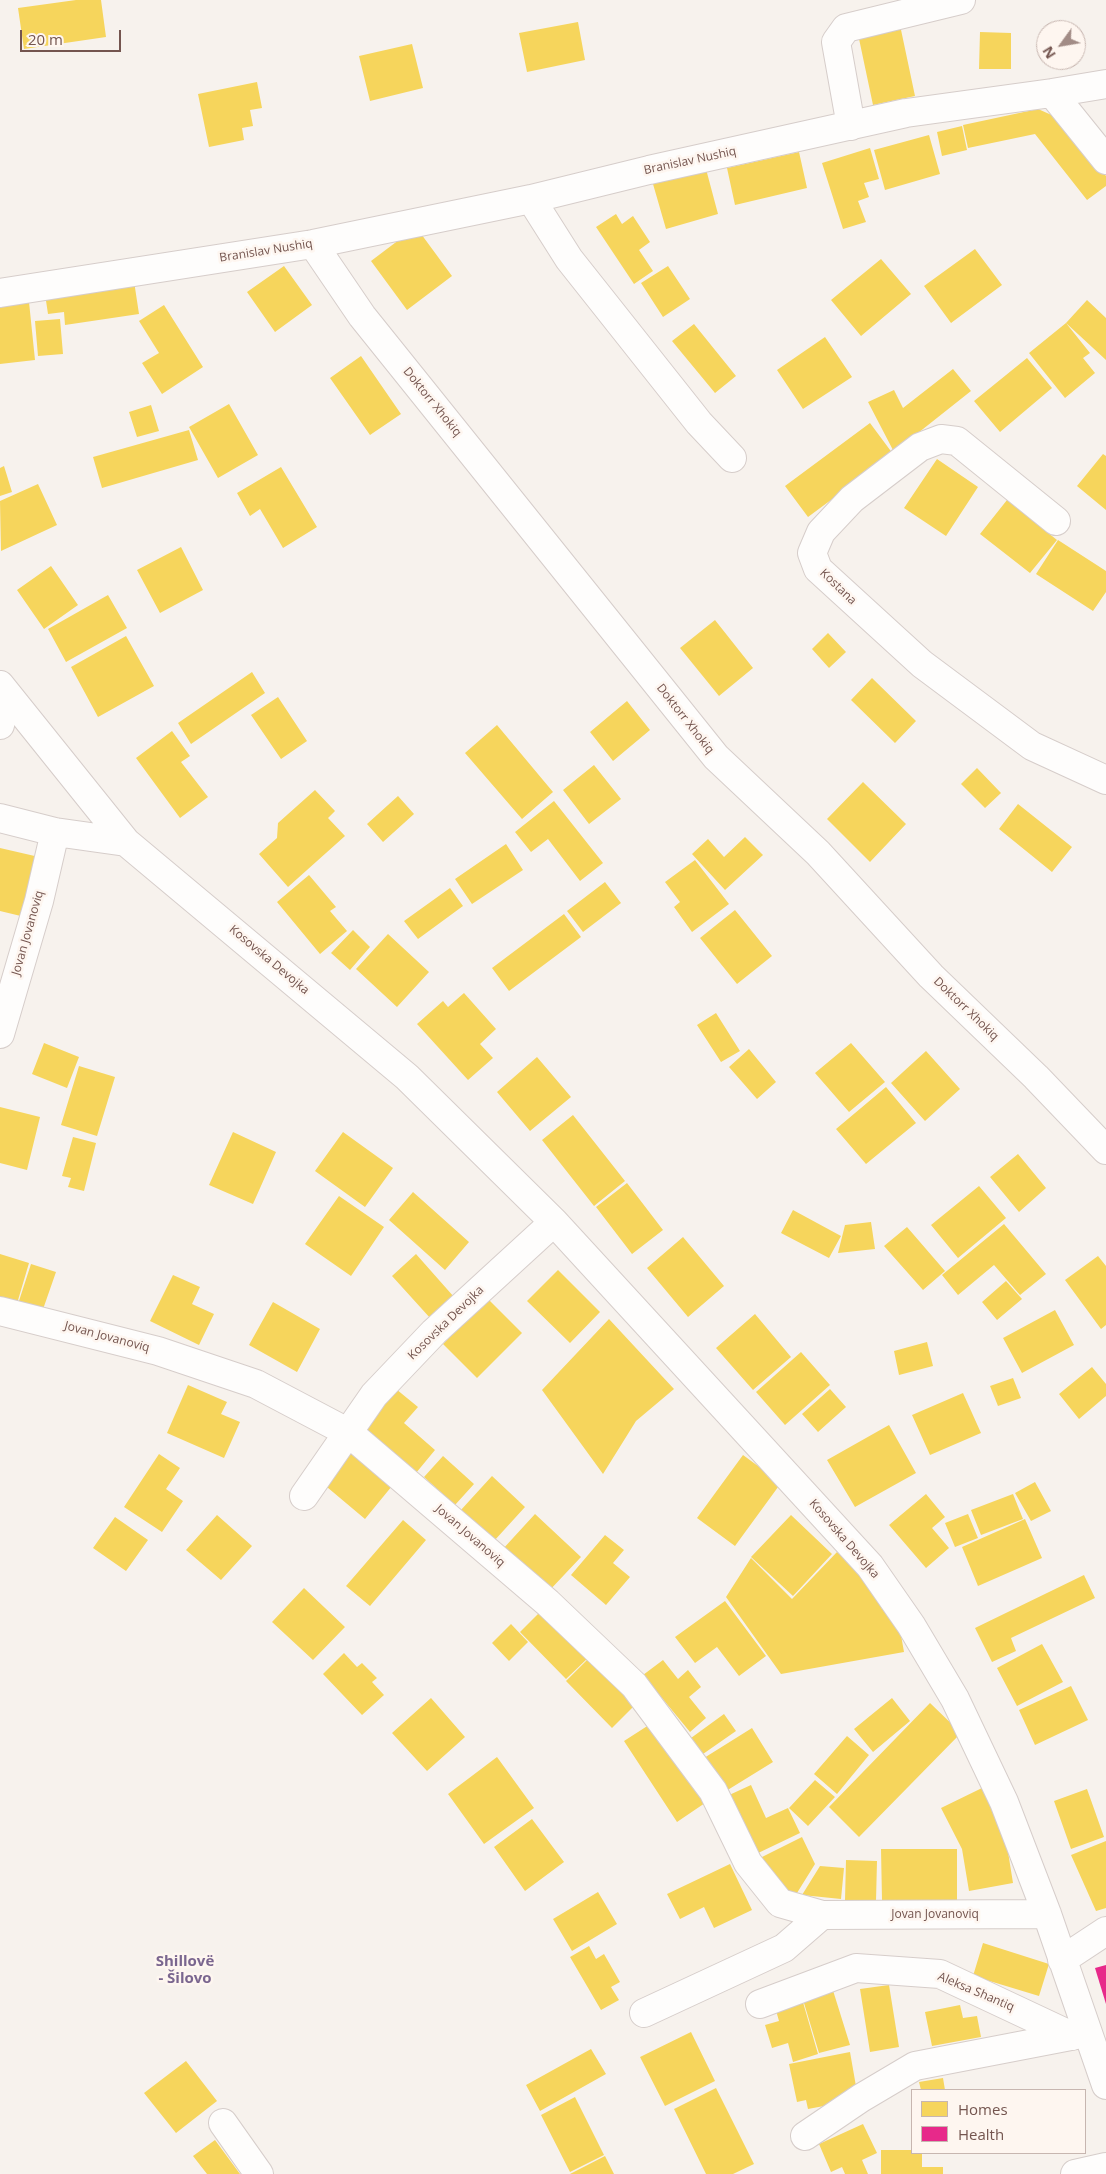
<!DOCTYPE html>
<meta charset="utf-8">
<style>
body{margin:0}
#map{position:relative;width:1106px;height:2174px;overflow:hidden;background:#f7f2ed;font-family:"Open Sans",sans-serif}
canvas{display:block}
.legend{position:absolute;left:911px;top:2089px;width:175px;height:65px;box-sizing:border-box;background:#fef6f0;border:1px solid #c7b6b0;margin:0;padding:6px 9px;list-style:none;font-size:15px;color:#74554f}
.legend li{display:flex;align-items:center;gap:10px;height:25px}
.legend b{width:25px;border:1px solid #c7b6b0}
.north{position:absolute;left:1036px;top:20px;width:50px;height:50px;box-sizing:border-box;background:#fef6f0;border:1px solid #c7b6b0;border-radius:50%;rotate:238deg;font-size:14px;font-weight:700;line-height:20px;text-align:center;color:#74554f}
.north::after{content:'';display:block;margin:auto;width:18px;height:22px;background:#a28c86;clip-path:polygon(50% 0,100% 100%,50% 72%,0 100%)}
.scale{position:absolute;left:20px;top:30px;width:101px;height:22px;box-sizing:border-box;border:2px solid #74554f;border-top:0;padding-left:6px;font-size:15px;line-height:18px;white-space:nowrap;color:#74554f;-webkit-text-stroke:4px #fef6f0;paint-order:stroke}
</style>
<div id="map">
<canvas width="1106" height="2174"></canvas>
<ul class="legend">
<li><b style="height:14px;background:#f6d55c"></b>Homes</li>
<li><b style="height:14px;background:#e7298a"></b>Health</li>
</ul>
<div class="north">N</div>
<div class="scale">20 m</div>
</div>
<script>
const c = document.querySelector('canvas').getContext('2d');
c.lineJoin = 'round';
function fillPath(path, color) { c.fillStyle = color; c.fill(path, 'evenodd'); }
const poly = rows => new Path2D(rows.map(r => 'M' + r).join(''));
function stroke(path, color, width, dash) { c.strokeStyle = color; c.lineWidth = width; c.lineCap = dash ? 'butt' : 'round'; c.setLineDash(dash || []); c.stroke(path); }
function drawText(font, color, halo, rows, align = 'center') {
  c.font = font + ' "Open Sans",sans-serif'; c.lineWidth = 5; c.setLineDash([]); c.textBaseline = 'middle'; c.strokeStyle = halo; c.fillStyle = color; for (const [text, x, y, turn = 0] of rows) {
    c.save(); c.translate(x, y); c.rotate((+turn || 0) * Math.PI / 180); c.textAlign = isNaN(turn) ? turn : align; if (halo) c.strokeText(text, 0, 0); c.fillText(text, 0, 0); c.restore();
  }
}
fillPath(poly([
 [76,0,101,0,106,37,24,49,18,8],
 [578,22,585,60,527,72,519,33],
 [900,25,915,96,873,105,858,34],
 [980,32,1011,33,1011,69,979,69],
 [412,44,423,88,370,101,359,56],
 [257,82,262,108,250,110,253,126,242,128,244,140,209,147,198,94],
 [1038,109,1056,117,1106,176,1106,186,1087,200,1035,134,968,148,963,125],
 [962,126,967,150,942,156,937,132],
 [929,135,940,174,885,190,874,150],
 [870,148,879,179,864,183,869,197,858,201,866,222,843,229,822,163],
 [799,152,807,188,735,205,727,168],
 [706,169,718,214,666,229,653,184],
 [616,214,622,224,633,216,650,242,639,250,653,271,634,284,596,227],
 [416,227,452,276,407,310,371,261],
 [975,249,1002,285,951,323,924,286],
 [881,259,911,294,861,336,831,300],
 [284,266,312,305,275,332,247,292],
 [668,266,690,299,663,317,641,283],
 [134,281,139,314,65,325,64,312,48,314,45,294],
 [1087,300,1106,318,1106,360,1066,323],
 [29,302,35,360,0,364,0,305],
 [164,305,203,367,162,394,142,363,159,353,139,321],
 [60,319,63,354,38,356,35,321],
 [1066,323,1090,353,1083,358,1095,373,1065,398,1029,353],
 [694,324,736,376,715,393,672,341],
 [825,337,852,377,803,409,777,370],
 [361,356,401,414,370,435,330,378],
 [1027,358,1052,388,1000,432,974,401],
 [953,369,971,391,894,452,868,402,894,390,903,408],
 [229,404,258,455,218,478,189,427],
 [151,405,159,431,137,437,129,412],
 [870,423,893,454,808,517,785,486],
 [189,430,198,460,102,488,93,457],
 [1103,454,1106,456,1106,510,1077,486],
 [937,459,978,487,946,536,904,508],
 [4,466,12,492,0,496,0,468],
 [281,467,317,527,283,548,260,509,250,516,237,493],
 [38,484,57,525,1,551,0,501],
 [1007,500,1057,540,1030,573,980,534],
 [1058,540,1106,571,1106,592,1093,611,1036,574],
 [181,547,203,590,160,613,137,570],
 [51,566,78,605,44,629,17,590],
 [108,595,127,628,66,662,48,629],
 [715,620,753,668,719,696,680,648],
 [828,633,846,652,829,668,812,649],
 [126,636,154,686,98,717,71,667],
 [252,672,265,693,191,744,178,723],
 [872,678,916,721,895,743,851,700],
 [278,697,307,741,281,759,251,715],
 [627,701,650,730,613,761,590,732],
 [497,725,553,792,522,819,465,753],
 [172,731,190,756,181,762,208,797,180,818,136,758],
 [594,765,621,799,589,824,563,790],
 [977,768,1001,793,985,808,961,784],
 [863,782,906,824,870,862,827,819],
 [315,790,335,811,328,818,345,836,288,887,259,854,277,838,278,823],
 [398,796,414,814,383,842,367,824],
 [554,801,603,863,580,881,548,839,531,852,515,832],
 [1018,804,1072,847,1052,872,999,829],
 [745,837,763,855,725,890,692,854,708,839,724,857],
 [506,844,523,870,472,904,455,879],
 [0,848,39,857,25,917,0,911],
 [695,860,729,904,692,932,674,907,680,902,665,882],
 [309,875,336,907,330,911,347,931,320,954,277,902],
 [605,882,621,903,583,932,567,911],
 [450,888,463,906,418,939,404,921],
 [735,910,772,956,737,984,700,938],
 [564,914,581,937,509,991,492,968],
 [353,930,370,947,350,970,331,953],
 [388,934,429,972,397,1007,356,969],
 [464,993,496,1029,480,1044,493,1058,468,1080,417,1024,443,1001,448,1007],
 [716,1013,740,1051,721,1062,697,1025],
 [44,1043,79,1057,67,1088,32,1074],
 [851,1043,885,1082,849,1112,815,1073],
 [749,1049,776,1082,757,1099,729,1067],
 [926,1051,960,1089,925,1121,891,1083],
 [537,1057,571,1097,530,1131,497,1092],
 [79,1066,115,1077,97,1136,61,1125],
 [886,1087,916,1123,866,1164,836,1129],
 [0,1107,40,1117,27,1170,0,1163],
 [573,1115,625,1181,594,1206,542,1140],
 [233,1132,276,1152,253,1204,209,1185],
 [343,1132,393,1168,365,1207,315,1171],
 [73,1137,96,1143,84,1191,68,1187,71,1178,62,1176],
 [1018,1154,1046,1188,1019,1212,990,1177],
 [627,1183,663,1230,632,1254,596,1207],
 [979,1186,1006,1218,958,1258,931,1225],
 [413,1192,469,1242,445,1270,389,1220],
 [339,1196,384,1227,351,1276,305,1244],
 [793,1210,841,1236,829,1258,781,1233],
 [871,1222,875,1249,838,1253,845,1225],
 [1004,1224,1046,1274,1020,1295,994,1265,958,1295,942,1275],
 [907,1227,945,1271,923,1290,884,1246],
 [683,1237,724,1286,688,1317,647,1268],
 [0,1254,29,1263,16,1307,0,1302],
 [416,1254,454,1297,431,1319,392,1276],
 [1098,1256,1106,1266,1106,1325,1101,1329,1065,1280],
 [31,1264,56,1272,41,1315,17,1307],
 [558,1270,600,1312,570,1343,527,1301],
 [173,1275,200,1287,192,1304,214,1314,199,1345,150,1321],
 [1006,1281,1022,1299,997,1320,982,1302],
 [488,1299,522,1333,477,1378,443,1344],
 [273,1302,320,1329,297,1372,249,1345],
 [1055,1310,1074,1345,1022,1373,1003,1338],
 [755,1314,791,1357,753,1390,716,1348],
 [609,1319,674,1389,636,1421,603,1474,542,1390],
 [927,1342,933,1366,899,1375,894,1351],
 [801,1352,830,1385,785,1425,756,1392],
 [1092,1367,1106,1384,1106,1396,1079,1419,1059,1394],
 [1013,1378,1021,1398,998,1406,990,1386],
 [188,1385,227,1402,221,1414,240,1422,224,1458,167,1433],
 [396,1389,418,1407,404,1423,435,1450,416,1473,364,1429],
 [830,1389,846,1407,818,1432,802,1414],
 [963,1393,981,1433,930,1455,912,1415],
 [889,1425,916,1473,855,1507,827,1460],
 [349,1449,392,1486,365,1519,321,1482],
 [159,1454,180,1468,166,1489,183,1501,162,1532,124,1507],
 [743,1455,781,1483,735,1546,697,1518],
 [443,1456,474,1484,455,1505,424,1477],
 [492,1476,525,1507,494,1541,460,1511],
 [1035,1482,1051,1511,1031,1521,1015,1493],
 [926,1494,945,1517,932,1528,949,1548,926,1568,889,1525],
 [1013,1494,1023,1519,981,1535,971,1510],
 [535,1514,581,1557,548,1592,502,1550],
 [968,1514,978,1538,955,1547,945,1523],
 [217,1515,252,1546,221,1580,186,1550],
 [791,1515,832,1554,793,1596,751,1557],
 [115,1517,148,1540,126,1571,93,1548],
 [1025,1519,1042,1558,978,1586,962,1547],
 [403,1520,426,1540,370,1606,346,1586],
 [605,1535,624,1550,613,1563,630,1577,606,1605,571,1575],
 [837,1552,864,1576,882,1609,896,1607,904,1652,781,1674,726,1597,751,1558,792,1599],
 [1084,1575,1095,1598,1011,1638,1016,1651,992,1662,975,1628],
 [304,1588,345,1627,313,1660,272,1622],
 [725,1601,766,1656,739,1676,717,1647,695,1663,675,1637],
 [543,1609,589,1657,566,1679,520,1632],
 [511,1624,528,1642,509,1661,492,1643],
 [1042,1644,1063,1682,1017,1706,997,1668],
 [344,1653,357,1667,362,1663,377,1678,372,1682,384,1695,362,1715,323,1674],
 [589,1658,634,1706,612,1728,566,1681],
 [663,1660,678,1679,688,1670,701,1687,689,1697,706,1718,690,1732,643,1675],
 [1071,1686,1088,1720,1035,1745,1019,1710],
 [431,1698,465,1737,427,1771,392,1733],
 [892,1698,910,1721,873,1752,854,1729],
 [930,1703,961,1733,859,1837,829,1807],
 [724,1714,736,1731,703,1754,691,1738],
 [652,1723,705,1803,677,1822,624,1741],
 [752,1728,773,1762,726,1791,704,1758],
 [847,1736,869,1755,837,1794,814,1774],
 [497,1757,534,1808,484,1844,448,1794],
 [815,1780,835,1797,808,1826,789,1808],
 [751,1785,766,1818,788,1808,800,1833,754,1855,727,1796],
 [982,1788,1005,1833,1013,1883,969,1891,962,1849,941,1808],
 [1087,1789,1104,1837,1071,1849,1054,1801],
 [532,1819,564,1862,525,1891,494,1847],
 [802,1837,815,1864,797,1893,785,1891,758,1859],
 [1106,1841,1106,1908,1096,1911,1071,1855],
 [881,1849,957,1849,957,1900,882,1900],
 [846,1860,877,1861,876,1901,845,1900],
 [730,1864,752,1910,714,1928,704,1907,680,1919,667,1894],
 [820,1866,844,1868,841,1899,802,1895],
 [598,1892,617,1924,572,1951,553,1919],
 [983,1943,1049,1964,1039,1996,973,1976],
 [589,1946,596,1959,604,1954,620,1982,611,1987,619,2000,601,2010,570,1957],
 [831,1984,850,2045,819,2053,801,1993],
 [889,1985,899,2047,870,2052,860,1989],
 [800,1992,818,2054,793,2062,788,2043,772,2048,765,2025,779,2021,773,2000],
 [960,2005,963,2018,977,2016,981,2037,932,2046,925,2012],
 [691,2032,715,2081,665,2106,640,2057],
 [591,2049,606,2074,540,2111,526,2085],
 [850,2052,857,2092,845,2102,808,2109,806,2100,797,2102,789,2064],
 [186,2061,217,2101,176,2133,144,2093],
 [943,2078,945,2090,921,2090,919,2082],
 [716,2088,754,2164,733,2174,706,2174,674,2109],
 [575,2097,604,2155,570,2172,541,2115],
 [863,2124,877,2153,862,2160,868,2174,845,2174,842,2167,831,2172,819,2144],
 [215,2140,240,2174,207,2174,193,2156],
 [881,2150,912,2150,912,2153,922,2153,922,2167,943,2167,943,2174,881,2174],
 [605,2156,614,2174,570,2174]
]), '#f6d55c');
fillPath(poly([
 [1106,1965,1106,2004,1095,1968]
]), '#e7298a');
const minor = poly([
 [1052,93,1106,160],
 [851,126,836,42,846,28,961,0],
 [531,199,569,259,699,423,732,458],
 [313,244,362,316,716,757,818,853,931,976,1036,1077,1106,1150],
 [0,293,313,244,531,199,649,170,906,113,1052,93,1106,84],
 [1056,521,957,441,941,439,920,447,852,499,821,532,812,553,818,569,922,664,1032,746,1106,780],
 [0,685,126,842,407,1077,554,1222,870,1566,911,1625,955,1699,1004,1802,1047,1914,1106,2085],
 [0,725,6,695],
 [0,818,55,832,126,842],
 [0,1034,39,901,55,832],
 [0,1311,158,1351,256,1384,349,1433,548,1603,634,1685,713,1791,748,1863,780,1903,822,1915,1047,1914],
 [304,1496,374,1395,434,1332,554,1222],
 [1062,1960,1106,1931],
 [760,2004,856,1968,940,1974,1072,2036],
 [644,2013,784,1948,822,1915],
 [223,2123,259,2174],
 [805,2136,861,2098,915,2066,1076,2035],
 [1075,2174,1106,2167]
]);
stroke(minor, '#d6cdca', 30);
stroke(minor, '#fefdfc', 28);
drawText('12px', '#74554f', '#fef6f0', [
 ["Branislav Nushiq",690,161,-12],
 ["Branislav Nushiq",266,251,-9],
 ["Doktorr Xhokiq",432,402,51],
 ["Kostana",838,587,44],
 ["Doktorr Xhokiq",685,719,52],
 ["Jovan Jovanoviq",28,933,-74],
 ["Kosovska Devojka",269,960,40],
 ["Doktorr Xhokiq",966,1009,44],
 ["Kosovska Devojka",446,1323,-44],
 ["Jovan Jovanoviq",107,1337,15],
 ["Jovan Jovanoviq",470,1536,41],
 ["Kosovska Devojka",844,1539,49],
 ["Jovan Jovanoviq",935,1915],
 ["Aleksa Shantiq",976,1992,23]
]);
drawText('bold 15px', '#7a668f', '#fef6f0', [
 ["Shillovë",185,1962],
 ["- Šilovo",185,1979]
]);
</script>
